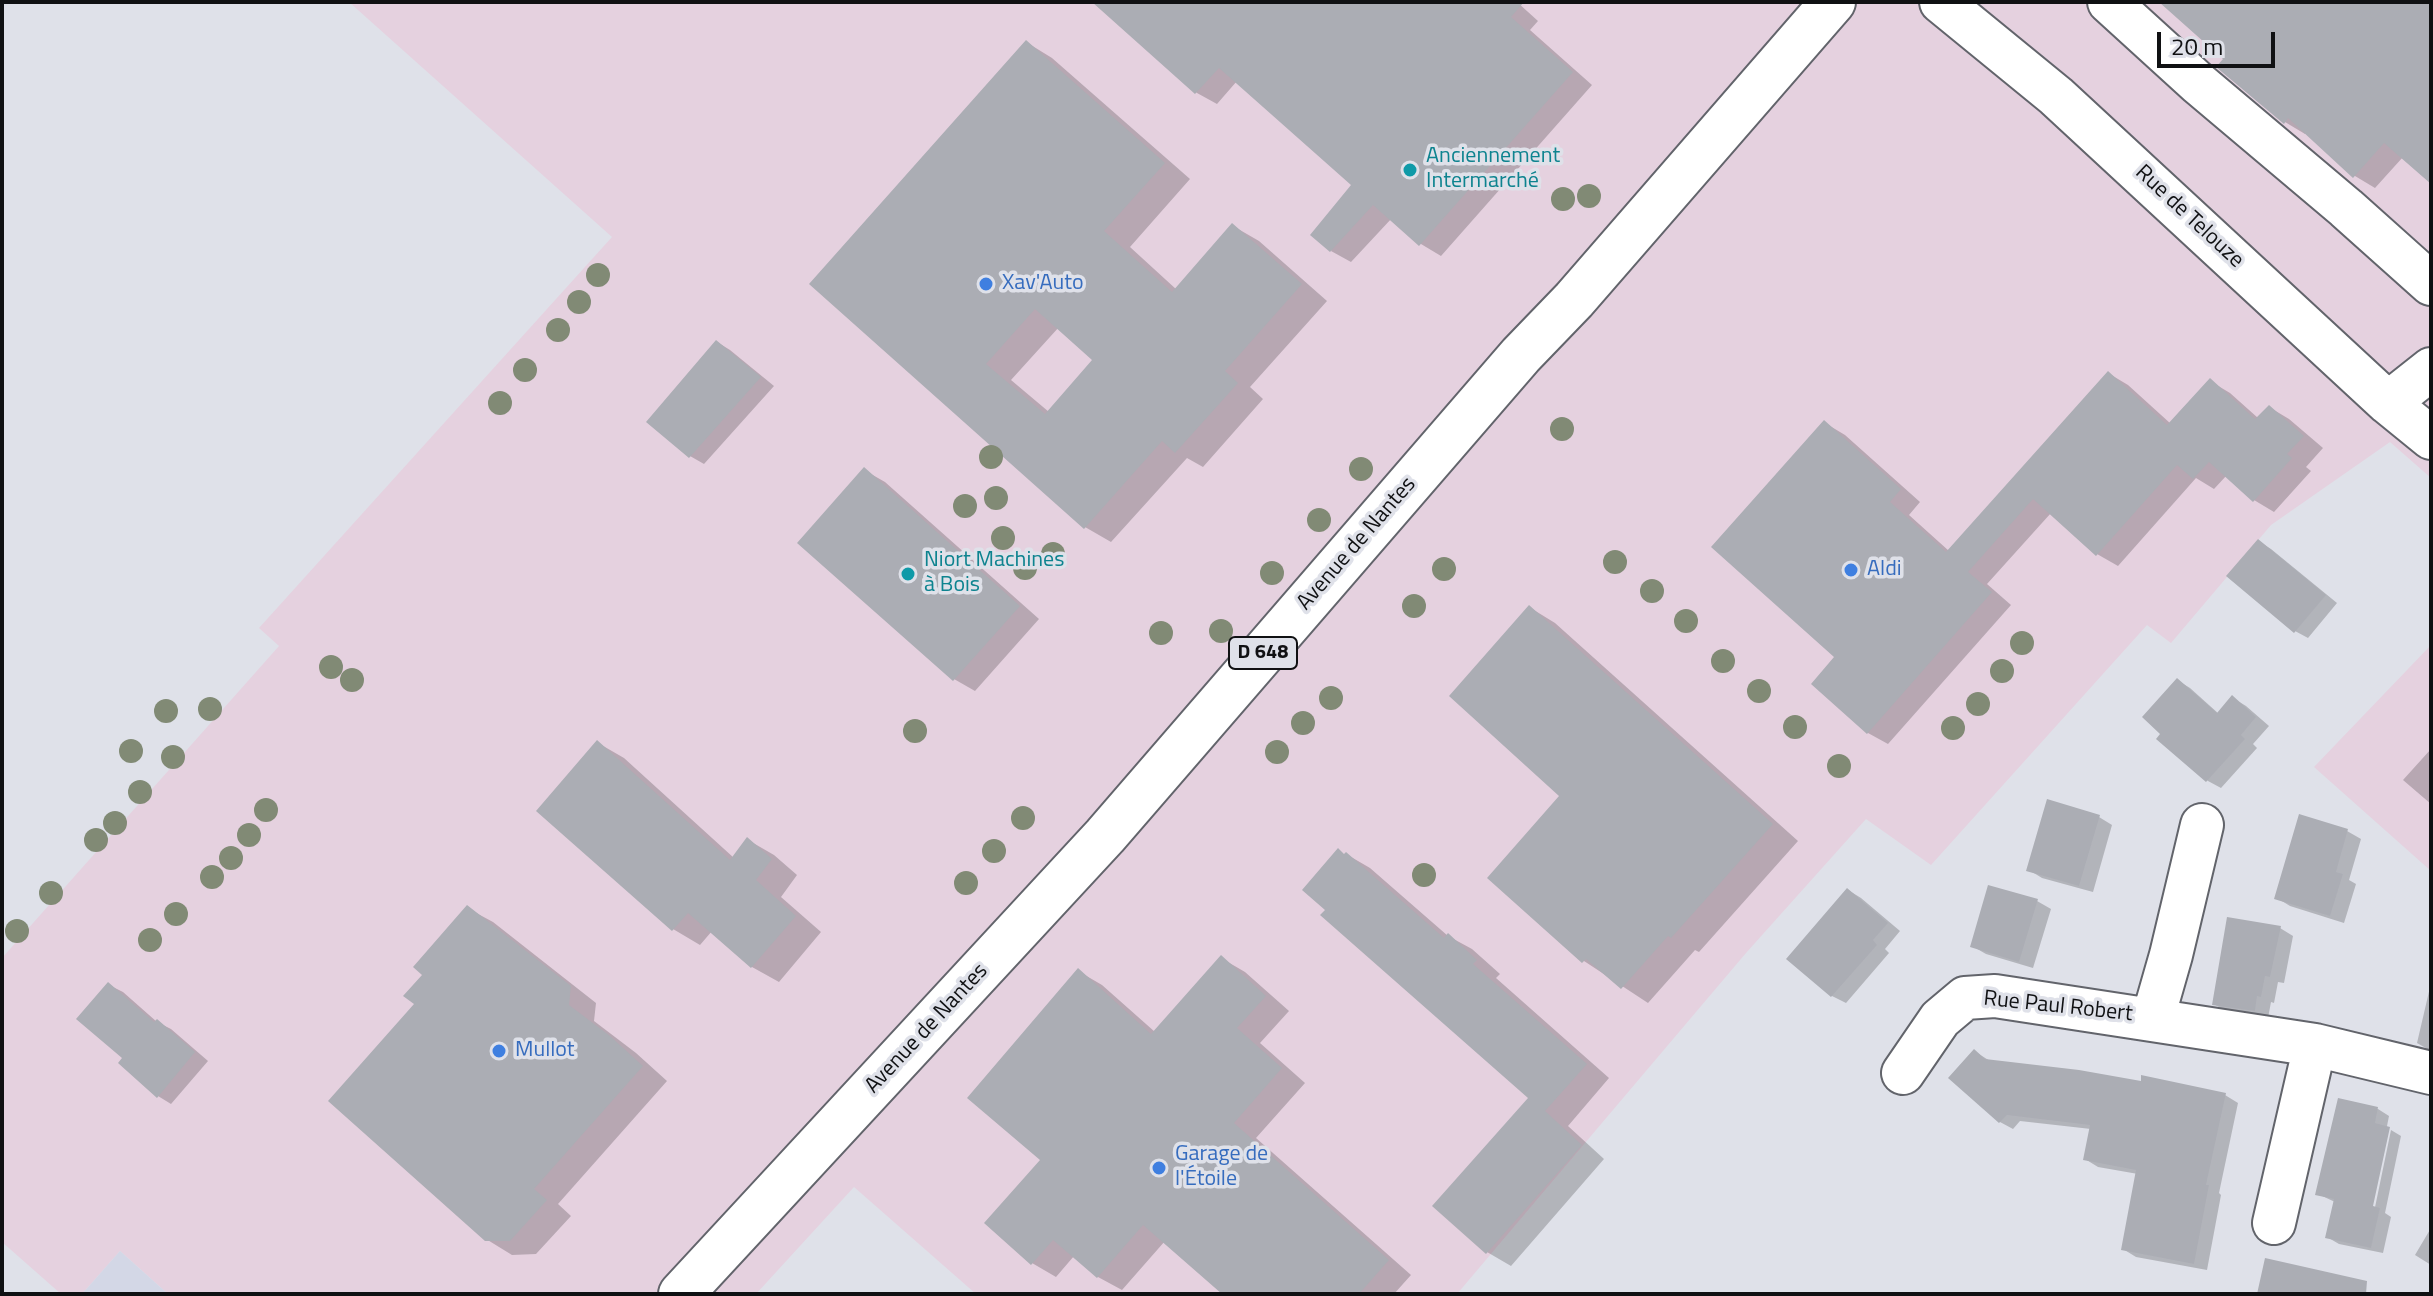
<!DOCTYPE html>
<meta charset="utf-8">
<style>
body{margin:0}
#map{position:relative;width:2433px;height:1296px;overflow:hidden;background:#dfe1e9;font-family:"Titillium Web",sans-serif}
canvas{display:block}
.frame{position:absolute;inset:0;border:4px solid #101113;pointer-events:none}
.scale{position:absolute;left:2157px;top:32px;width:118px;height:36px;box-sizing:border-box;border:4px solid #101113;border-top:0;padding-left:10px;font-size:24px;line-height:28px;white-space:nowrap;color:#101113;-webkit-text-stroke:6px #dfe1e9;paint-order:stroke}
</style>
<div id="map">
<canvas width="2433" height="1296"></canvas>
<div class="frame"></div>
<div class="scale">20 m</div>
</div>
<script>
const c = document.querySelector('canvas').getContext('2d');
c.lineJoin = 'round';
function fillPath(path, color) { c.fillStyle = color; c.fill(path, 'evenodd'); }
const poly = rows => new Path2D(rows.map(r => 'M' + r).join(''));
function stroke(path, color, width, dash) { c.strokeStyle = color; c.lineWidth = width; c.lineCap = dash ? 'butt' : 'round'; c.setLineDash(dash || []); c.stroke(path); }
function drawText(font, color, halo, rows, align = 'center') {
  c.font = font + ' "Titillium Web",sans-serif'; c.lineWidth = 7; c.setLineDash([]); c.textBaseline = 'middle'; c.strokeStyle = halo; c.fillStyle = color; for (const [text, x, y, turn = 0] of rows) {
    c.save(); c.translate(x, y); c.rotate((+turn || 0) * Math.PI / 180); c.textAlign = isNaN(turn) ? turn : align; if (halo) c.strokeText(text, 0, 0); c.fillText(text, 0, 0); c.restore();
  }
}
fillPath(poly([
 [349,2,2431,2,2431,478,2390,442,2271,525,2171,643,2147,625,1931,865,1866,819,1746,953,1457,1294,976,1294,854,1187,756,1294,168,1294,120,1251,82,1294,61,1294,2,1242,2,958,279,646,259,628,612,237],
 [2431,645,2431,871,2314,767]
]), '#e5d1df');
fillPath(poly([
 [120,1251,168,1294,82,1294]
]), '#d3d7e6');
fillPath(poly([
 [1119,2,1517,2,1538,21,1530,30,1592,85,1441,256,1421,244,1392,218,1351,262,1331,251,1354,185,1237,81,1217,104,1197,93,1108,14],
 [2159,2,2431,2,2431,179,2403,157,2375,188,2355,176,2306,132,2305,134,2285,122,2225,59,2168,7],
 [1026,42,1052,58,1190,179,1130,247,1177,290,1233,226,1259,241,1327,301,1250,387,1263,399,1203,467,1187,458,1111,542,1085,527,811,284],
 [1059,327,1095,360,1049,412,1011,380],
 [717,342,730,350,774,386,704,464,690,456],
 [2108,373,2128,385,2171,424,2210,381,2230,393,2258,418,2269,407,2289,419,2323,448,2306,467,2311,471,2274,512,2254,500,2227,475,2214,489,2196,478,2118,566,2097,554,2051,513,1987,584,2011,605,1888,744,1868,733,1837,657,1825,423,1845,435,1920,502,1909,515,1949,551],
 [864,470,885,482,1039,619,975,691,954,679],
 [2258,541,2271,549,2337,603,2308,638,2295,631],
 [1529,607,1555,623,1798,841,1699,952,1695,950,1648,1003,1584,961,1562,796],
 [2177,680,2190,688,2219,714,2233,698,2246,706,2269,726,2253,744,2257,748,2221,788,2208,781,2159,738],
 [598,743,624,758,734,858,748,840,774,855,797,875,781,897,821,932,779,982,752,967,712,931,700,945,673,929],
 [2431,749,2431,804,2403,780],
 [2099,817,2112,825,2093,892,2042,878,2029,870],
 [2347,831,2361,839,2349,880,2356,884,2344,923,2290,906,2277,898],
 [1346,854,1370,868,1448,936,1472,949,1500,974,1496,978,1609,1078,1568,1126,1604,1159,1511,1266,1487,1252,1530,1098,1327,909],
 [1848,890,1861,898,1900,931,1885,949,1889,953,1846,1003,1832,996,1788,959],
 [2037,901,2051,909,2033,968,1986,954,1972,946],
 [467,908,493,922,596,1003,594,1021,636,1053,667,1081,558,1204,571,1216,536,1254,512,1255,486,1239,416,1004,425,974],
 [2280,928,2293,936,2284,983,2278,982,2274,1003,2271,1002,2268,1018,2227,1012,2214,1004],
 [1221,958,1245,972,1289,1011,1260,1043,1305,1083,1256,1138,1411,1275,1394,1294,1225,1294,1165,1241,1122,1290,1098,1277,1074,1256,1056,1277,1032,1263,1043,1160,1078,971,1102,985,1155,1032],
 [2431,983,2431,1051,2417,1043],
 [109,985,123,992,157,1022,171,1029,208,1061,171,1104,158,1096,124,1057],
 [1974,1051,1990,1061,2225,1095,2238,1103,2219,1193,2221,1195,2207,1270,2136,1257,2123,1249,2138,1174,2098,1167,2085,1159,2091,1129,2020,1121,2013,1129,2000,1122,1951,1078],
 [2339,1101,2378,1109,2389,1116,2369,1216,2373,1217,2391,1130,2401,1136,2385,1213,2391,1217,2383,1253,2339,1244,2327,1237,2335,1202,2318,1194],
 [2431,1228,2431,1265,2415,1255]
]), '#0003');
fillPath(poly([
 [1092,2,1524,2,1511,17,1573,72,1419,246,1373,205,1330,252,1310,235,1351,185,1219,68,1195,94],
 [2159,2,2431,2,2431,184,2384,143,2353,178,2288,118,2284,124,2216,67,2223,59],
 [1026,40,1165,163,1104,231,1172,292,1232,223,1302,284,1225,371,1238,383,1175,453,1162,441,1084,529,809,284],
 [1035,309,1092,360,1045,414,986,364],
 [716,340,761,377,689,458,646,422],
 [2108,371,2167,425,2210,378,2255,419,2269,405,2304,436,2287,454,2292,458,2253,502,2209,462,2193,479,2177,465,2096,556,2033,499,1968,572,1992,592,1867,734,1811,684,1834,657,1711,547,1824,420,1901,489,1890,502,1946,552],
 [864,467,1020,606,953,681,797,543],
 [2258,539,2326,595,2294,633,2226,576],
 [1529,605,1773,824,1671,938,1668,936,1621,989,1586,959,1582,963,1487,878,1559,796,1449,696],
 [2177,678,2217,713,2232,695,2256,717,2241,735,2245,739,2206,782,2156,739,2160,734,2142,717],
 [597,740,730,860,747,837,772,859,756,880,796,916,751,968,688,913,672,931,536,811],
 [2047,799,2100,815,2079,886,2026,871],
 [2299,814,2348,829,2336,872,2343,874,2330,916,2274,899],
 [1338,848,1344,854,1346,852,1444,938,1448,933,1477,960,1473,964,1587,1064,1545,1111,1582,1145,1486,1254,1432,1206,1528,1098,1320,915,1325,910,1302,890],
 [1988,885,2038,899,2019,962,1970,947],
 [1847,888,1888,923,1873,940,1877,945,1831,997,1786,959],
 [467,905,571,986,569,1005,610,1036,643,1066,534,1189,547,1200,510,1241,485,1241,328,1101,414,1004,403,996,422,975,413,967],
 [2227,917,2281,926,2270,977,2265,976,2261,997,2257,996,2255,1011,2212,1005],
 [1221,955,1266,996,1237,1028,1282,1068,1234,1123,1389,1260,1359,1294,1222,1294,1143,1225,1097,1278,1053,1240,1031,1265,984,1223,1040,1160,967,1098,1078,968,1151,1034],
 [108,982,154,1022,157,1019,195,1052,157,1098,118,1063,122,1058,76,1019],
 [1974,1049,1985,1059,2079,1070,2141,1081,2141,1075,2226,1093,2206,1185,2209,1185,2194,1264,2121,1250,2136,1170,2083,1160,2090,1125,2007,1115,1999,1123,1948,1078],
 [2338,1098,2378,1107,2375,1123,2390,1127,2373,1206,2380,1208,2371,1248,2325,1238,2334,1199,2315,1195],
 [2265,1258,2367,1281,2366,1294,2257,1294]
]), '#abadb4');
const minor = poly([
 [1941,2,2056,96,2388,403,2431,438],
 [2109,2,2199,84,2346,208,2431,284],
 [2388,403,2431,369],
 [2153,1018,2171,955,2202,825],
 [1903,1073,1940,1019,1965,998,1995,996,2315,1045,2431,1073],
 [2274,1223,2315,1045]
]);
const major = poly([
 [681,1294,1105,836,1521,355,1574,300,1833,2]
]);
stroke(minor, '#62646b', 46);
stroke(major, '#62646b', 48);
stroke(minor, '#fff', 42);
stroke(major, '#fff', 44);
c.fillStyle = '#818a75';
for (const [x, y] of [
 [1589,196],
 [1563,199],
 [598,275],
 [579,302],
 [558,330],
 [525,370],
 [500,403],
 [1562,429],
 [991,457],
 [1361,469],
 [996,498],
 [965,506],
 [1319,520],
 [1003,538],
 [1053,554],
 [1615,562],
 [1025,568],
 [1444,569],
 [1272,573],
 [1652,591],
 [1414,606],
 [1686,621],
 [1221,631],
 [1161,633],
 [2022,643],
 [1723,661],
 [331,667],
 [2002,671],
 [352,680],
 [1759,691],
 [1331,698],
 [1978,704],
 [210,709],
 [166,711],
 [1303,723],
 [1795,727],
 [1953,728],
 [915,731],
 [131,751],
 [1277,752],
 [173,757],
 [1839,766],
 [140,792],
 [266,810],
 [1023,818],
 [115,823],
 [249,835],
 [96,840],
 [994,851],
 [231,858],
 [1424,875],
 [212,877],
 [966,883],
 [51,893],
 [176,914],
 [17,931],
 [150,940]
]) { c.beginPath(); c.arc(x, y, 12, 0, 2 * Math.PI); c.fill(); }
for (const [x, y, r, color] of [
 [1410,170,8,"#0f9aa8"],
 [986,284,8,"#3f7fe0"],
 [1851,570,8,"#3f7fe0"],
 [908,574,8,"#0f9aa8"],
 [499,1051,8,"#3f7fe0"],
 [1159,1168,8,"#3f7fe0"]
]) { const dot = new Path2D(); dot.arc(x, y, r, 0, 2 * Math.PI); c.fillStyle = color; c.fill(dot); stroke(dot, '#dfe1e9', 3); }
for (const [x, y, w] of [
 [1263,653,68]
]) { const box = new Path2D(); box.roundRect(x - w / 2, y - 16, w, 32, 6); c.fillStyle = '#dfe1e9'; c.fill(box); stroke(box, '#101113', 2); }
drawText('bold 20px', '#101113', null, [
 ["D 648",1263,653]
]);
drawText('22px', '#0d838f', '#dfe1e9', [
 ["Anciennement",1426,157],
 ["Intermarché",1426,182],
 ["Niort Machines",924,561],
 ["à Bois",924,586]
], 'left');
drawText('22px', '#101113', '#dfe1e9', [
 ["Rue de Telouze",2189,217,43],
 ["Avenue de Nantes",1357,544,-49],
 ["Rue Paul Robert",2058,1007,6],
 ["Avenue de Nantes",927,1029,-47]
]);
drawText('22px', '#366cbe', '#dfe1e9', [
 ["Xav'Auto",1002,284],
 ["Aldi",1867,570],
 ["Mullot",515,1051],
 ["Garage de",1175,1155],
 ["l'Étoile",1175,1180]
], 'left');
</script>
